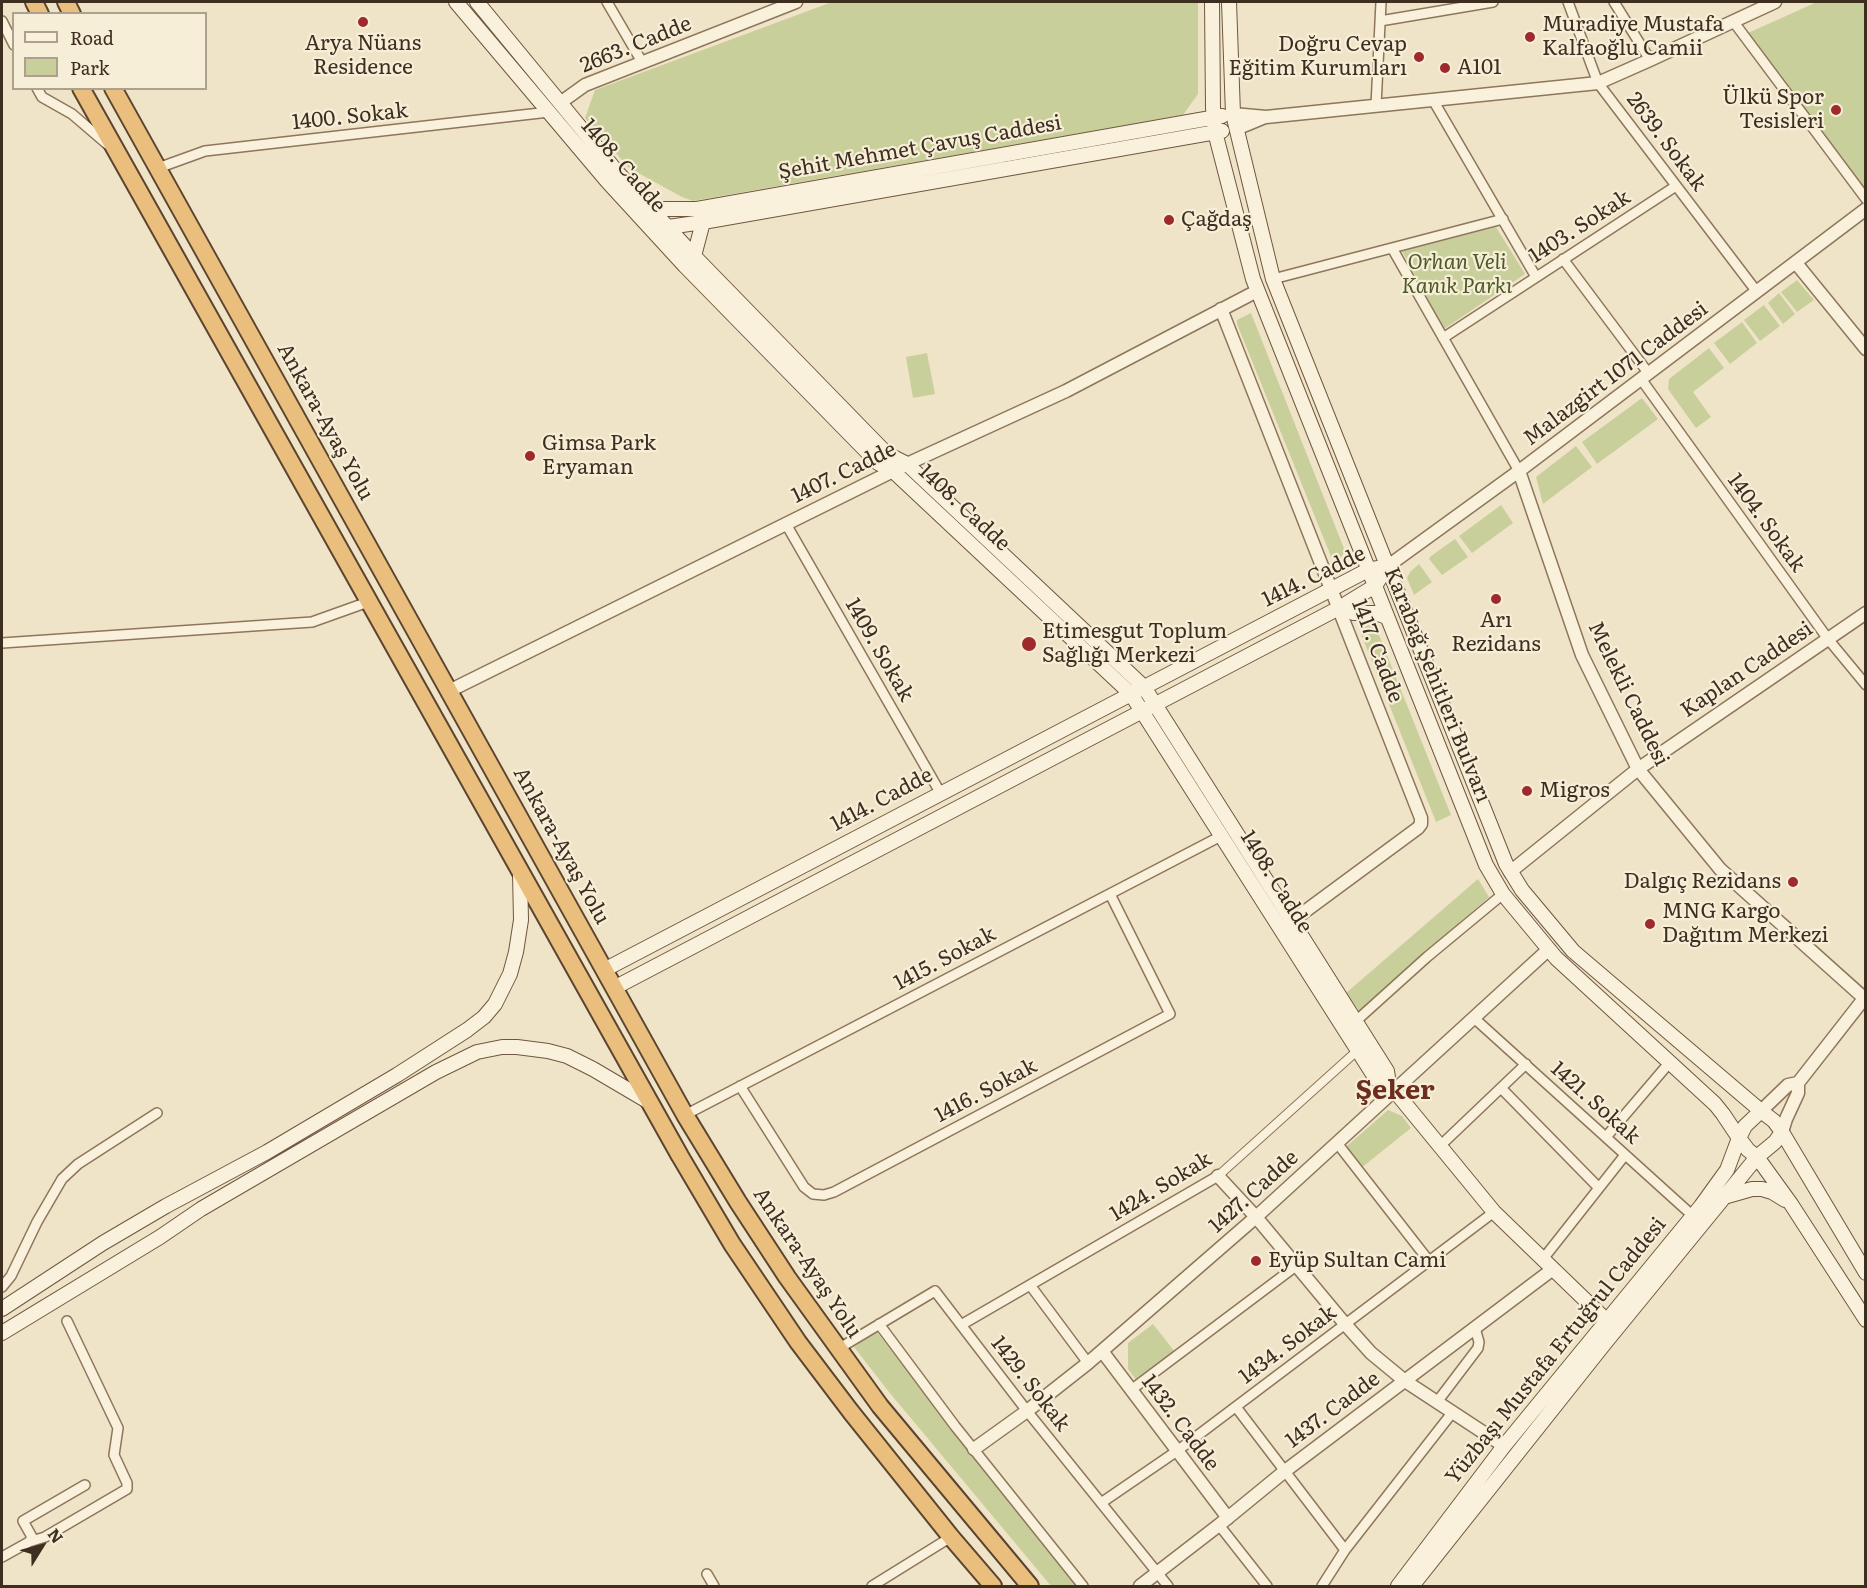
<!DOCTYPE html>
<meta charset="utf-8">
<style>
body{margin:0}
#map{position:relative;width:1867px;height:1588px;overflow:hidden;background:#f0e4c8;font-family:Literata,serif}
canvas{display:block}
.frame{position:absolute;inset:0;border:3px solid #3d2e20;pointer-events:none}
.legend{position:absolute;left:12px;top:12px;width:195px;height:78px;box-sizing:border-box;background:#f7eed8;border:2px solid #ada18e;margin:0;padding:8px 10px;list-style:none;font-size:18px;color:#3d2e20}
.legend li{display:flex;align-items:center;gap:12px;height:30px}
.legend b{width:30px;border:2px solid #ada18e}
.north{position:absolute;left:12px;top:1516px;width:60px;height:60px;-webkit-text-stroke:4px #f7eed8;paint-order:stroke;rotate:53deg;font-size:16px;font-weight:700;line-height:24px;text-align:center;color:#3d2e20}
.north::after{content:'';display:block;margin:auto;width:21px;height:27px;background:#3d2e20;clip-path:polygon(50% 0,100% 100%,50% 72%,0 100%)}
</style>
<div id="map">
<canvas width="1867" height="1588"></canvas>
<div class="frame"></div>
<ul class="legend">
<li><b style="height:8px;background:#faf1dc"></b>Road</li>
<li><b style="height:16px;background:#c9cf9b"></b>Park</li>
</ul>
<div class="north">N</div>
</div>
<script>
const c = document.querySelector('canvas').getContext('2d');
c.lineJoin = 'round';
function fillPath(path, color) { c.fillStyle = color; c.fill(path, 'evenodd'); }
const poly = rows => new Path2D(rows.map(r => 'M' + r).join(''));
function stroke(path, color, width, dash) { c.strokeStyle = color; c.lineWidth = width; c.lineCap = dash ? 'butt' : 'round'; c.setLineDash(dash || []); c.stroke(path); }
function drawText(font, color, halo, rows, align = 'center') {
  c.font = font + ' Literata,serif'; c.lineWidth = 4.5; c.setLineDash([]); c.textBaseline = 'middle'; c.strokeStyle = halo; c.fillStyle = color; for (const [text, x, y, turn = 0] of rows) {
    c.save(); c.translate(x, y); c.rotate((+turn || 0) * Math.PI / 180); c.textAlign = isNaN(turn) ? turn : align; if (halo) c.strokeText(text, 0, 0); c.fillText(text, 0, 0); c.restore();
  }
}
fillPath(poly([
 [832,2,1198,2,1198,94,1183,115,693,201,682,197,629,168,585,118,595,90],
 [1817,2,1865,2,1864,187,1748,33],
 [1496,227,1525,274,1444,329,1402,251],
 [1797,280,1814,300,1797,312,1781,292],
 [1779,293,1795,314,1783,324,1768,303],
 [1764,305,1780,326,1760,341,1744,320],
 [1251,313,1345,551,1340,559,1331,558,1330,554,1237,324,1237,320],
 [1742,322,1757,343,1730,364,1714,343],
 [1709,348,1724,368,1693,392,1711,417,1696,428,1668,389,1669,379],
 [927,353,935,394,913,398,906,357],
 [1642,398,1658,419,1597,464,1582,442],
 [1576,446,1592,467,1543,504,1536,477],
 [1501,505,1513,523,1472,553,1459,536],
 [1455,539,1468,557,1442,575,1429,559,1431,556],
 [1419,564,1432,582,1414,595,1407,578,1410,572],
 [1366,621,1372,623,1377,630,1451,815,1436,822,1361,634,1360,626],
 [1478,879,1489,897,1359,1011,1346,993],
 [1388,1110,1402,1116,1411,1128,1360,1169,1347,1152,1347,1146],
 [1153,1324,1175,1352,1137,1381,1128,1369,1128,1343],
 [876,1331,1076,1586,1051,1586,889,1392,854,1347]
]), '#c9cf9b');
const pedestrian = poly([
 [1218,1176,1358,1050]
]);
const minor = poly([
 [607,2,642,62],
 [1568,2,1598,83,1757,292],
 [1614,2,1650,60],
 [2,21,14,45],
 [1380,21,1493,2],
 [1733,21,1866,199],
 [37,88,42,97,72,114,107,144],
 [1433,100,1536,277],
 [1376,106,1381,2],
 [158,168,205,151,549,112],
 [1392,248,1519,471],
 [1563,259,1649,374],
 [1273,279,1503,219],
 [1443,338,1676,186],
 [1641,379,1828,639,1866,685],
 [786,524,941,794],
 [2,643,312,622,368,602],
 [1474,1018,1693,1216],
 [1356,1021,1427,957,1503,894],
 [740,1086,804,1187,813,1194,824,1195,834,1192,1170,1014,1110,894],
 [1501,1088,1599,1188],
 [685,1115,1221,836],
 [1606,1137,1670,1062],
 [1337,1143,1429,1261],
 [1440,1146,1526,1064],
 [1543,1259,1625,1155],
 [1030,1285,1088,1363],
 [2,1287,11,1276,37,1222,62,1179,78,1164,157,1113],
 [879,1324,955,1426,1083,1586],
 [961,1325,1218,1176],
 [838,1349,935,1291,1027,1411,1168,1586],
 [1131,1390,1296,1266],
 [1437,1402,1478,1348,1479,1342,1475,1328],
 [1236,1407,1345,1550],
 [1101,1503,1177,1451,1494,1212],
 [1219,1525,1267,1586],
 [29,1542,45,1537,127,1489,127,1483,114,1455,118,1428,67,1321],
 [2,1557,29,1542,32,1537,23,1521,85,1485],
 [707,1574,714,1586],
 [872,1586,951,1537],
 [1322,1586,1345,1550,1452,1413]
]);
const tertiary = poly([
 [560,103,585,85,796,2],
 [1233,114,1266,117,1598,83,1650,60,1775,2],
 [1236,129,1265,117],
 [1796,263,1866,349],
 [1221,309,1421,818,1421,824,1418,828,1292,921],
 [1519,471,1582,655,1638,769,1720,869,1864,998],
 [1388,566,1519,471,1866,209],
 [449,691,907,464,1066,391,1257,291],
 [1510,872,1638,769,1866,613],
 [1798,1083,1866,996],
 [1761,1111,1788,1085,1798,1083,1798,1093,1786,1119,1782,1132],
 [1218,1176,1256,1217,1345,1324,1371,1353,1405,1381,1504,1446],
 [1102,1351,1228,1518],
 [974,1449,1027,1411,1088,1363,1256,1217,1549,949],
 [1140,1586,1219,1525,1285,1471,1553,1269]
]);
const secondary = poly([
 [456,2,607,181,685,266,878,463,893,471,1131,694,1376,1079,1389,1084],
 [477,2,618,173,694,256,887,454,907,464,1144,687,1387,1071,1389,1084,1494,1212,1607,1321],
 [1212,2,1213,108,1215,132,1253,279,1486,865,1503,894,1556,958,1715,1104,1723,1114,1739,1138,1727,1170,1701,1206,1504,1446,1398,1586],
 [1229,2,1233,114,1273,279,1506,864,1522,890,1573,951,1761,1111,1774,1121,1782,1132,1775,1142,1757,1157,1605,1343,1412,1586],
 [646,209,697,209,1222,116],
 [661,228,703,222,1222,131],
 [694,256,703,222],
 [1339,608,1353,613,1375,613,1387,617],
 [604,970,1368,570,1377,568],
 [614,988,1339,608,1375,586,1388,566],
 [1761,1111,1745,1126,1739,1138,1748,1150,1757,1157,1791,1204,1866,1320],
 [1782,1132,1866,1273],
 [1724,1197,1752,1189,1762,1189,1772,1192,1785,1200],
 [2,1309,103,1243,166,1206,267,1152,397,1075,467,1030,484,1017,495,1004,510,974,516,952,521,920,520,873],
 [2,1333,160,1237,201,1209,436,1072,477,1052,502,1047,517,1047,548,1051,567,1056,593,1069,649,1102]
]);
const trunk = poly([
 [34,2,40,14],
 [66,2,72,14],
 [81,88,680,1156,732,1244,798,1342,851,1412,951,1537,993,1586],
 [113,88,685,1115,738,1202,787,1277,880,1406,1030,1586]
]);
stroke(pedestrian, '#8d765c', 10);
stroke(minor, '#8d765c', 12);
stroke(tertiary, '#8d765c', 15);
stroke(secondary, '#6f573f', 16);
stroke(trunk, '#5b4430', 20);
stroke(pedestrian, '#faf1dc', 8);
stroke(minor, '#faf1dc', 9);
stroke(tertiary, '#faf1dc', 12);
stroke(secondary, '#faf1dc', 14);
stroke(trunk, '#eabe7c', 16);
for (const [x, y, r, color] of [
 [363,22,6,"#9e2a2b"],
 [1530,37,6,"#9e2a2b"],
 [1419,57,6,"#9e2a2b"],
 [1445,68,6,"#9e2a2b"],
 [1836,110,6,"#9e2a2b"],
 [1169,220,6,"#9e2a2b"],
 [530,456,6,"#9e2a2b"],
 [1496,599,6,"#9e2a2b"],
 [1029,644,8,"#9e2a2b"],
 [1527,791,6,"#9e2a2b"],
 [1793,882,6,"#9e2a2b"],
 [1650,924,6,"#9e2a2b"],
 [1256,1261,6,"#9e2a2b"]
]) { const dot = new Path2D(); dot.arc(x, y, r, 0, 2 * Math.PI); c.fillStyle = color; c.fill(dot); stroke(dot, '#f7eed8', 2); }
drawText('21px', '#3d2e20', '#f7eed8', [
 ["Muradiye Mustafa",1542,25],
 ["Kalfaoğlu Camii",1542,49],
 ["Arya Nüans",363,44,"center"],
 ["Residence",363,68,"center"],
 ["Doğru Cevap",1407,45,"right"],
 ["Eğitim Kurumları",1407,69,"right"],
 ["A101",1457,68],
 ["Ülkü Spor",1824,98,"right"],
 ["Tesisleri",1824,122,"right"],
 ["Çağdaş",1181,220],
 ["Gimsa Park",542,444],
 ["Eryaman",542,468],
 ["Arı",1496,621,"center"],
 ["Rezidans",1496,645,"center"],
 ["Etimesgut Toplum",1042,632],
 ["Sağlığı Merkezi",1042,656],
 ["Migros",1539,791],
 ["Dalgıç Rezidans",1781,882,"right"],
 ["MNG Kargo",1662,912],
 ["Dağıtım Merkezi",1662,936],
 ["Eyüp Sultan Cami",1268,1261]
], 'left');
drawText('21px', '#3d2e20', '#f7eed8', [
 ["2663. Cadde",636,45,-22],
 ["1400. Sokak",350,117,-6],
 ["2639. Sokak",1666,142,53],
 ["Şehit Mehmet Çavuş Caddesi",920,148,-10],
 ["1408. Cadde",623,166,49],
 ["1403. Sokak",1580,227,-33],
 ["Malazgirt 1071 Caddesi",1616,374,-37],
 ["Ankara-Ayaş Yolu",325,422,61],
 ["1407. Cadde",844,473,-26],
 ["1408. Cadde",964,508,43],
 ["1404. Sokak",1766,523,54],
 ["1414. Cadde",1314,577,-26],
 ["1409. Sokak",879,650,60],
 ["1417. Cadde",1377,651,69],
 ["Kaplan Caddesi",1747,670,-34],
 ["Karabağ Şehitleri Bulvarı",1437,685,68],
 ["Melekli Caddesi",1628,694,64],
 ["1414. Cadde",882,800,-28],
 ["Ankara-Ayaş Yolu",561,846,61],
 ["1408. Cadde",1276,882,58],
 ["1415. Sokak",945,959,-28],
 ["1416. Sokak",986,1091,-28],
 ["1421. Sokak",1595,1103,42],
 ["1424. Sokak",1161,1187,-31],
 ["1427. Cadde",1254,1192,-42],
 ["Ankara-Ayaş Yolu",807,1263,56],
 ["1434. Sokak",1288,1345,-37],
 ["Yüzbaşı Mustafa Ertuğrul Caddesi",1556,1351,-51],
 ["1429. Sokak",1030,1384,52],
 ["1437. Cadde",1333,1410,-37],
 ["1432. Cadde",1180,1423,53]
]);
drawText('italic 21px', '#4d5a26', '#f7eed8', [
 ["Orhan Veli",1457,263],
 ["Kanık Parkı",1457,287]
]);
drawText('bold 27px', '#6b2e1e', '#f7eed8', [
 ["Şeker",1395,1091]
]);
</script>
